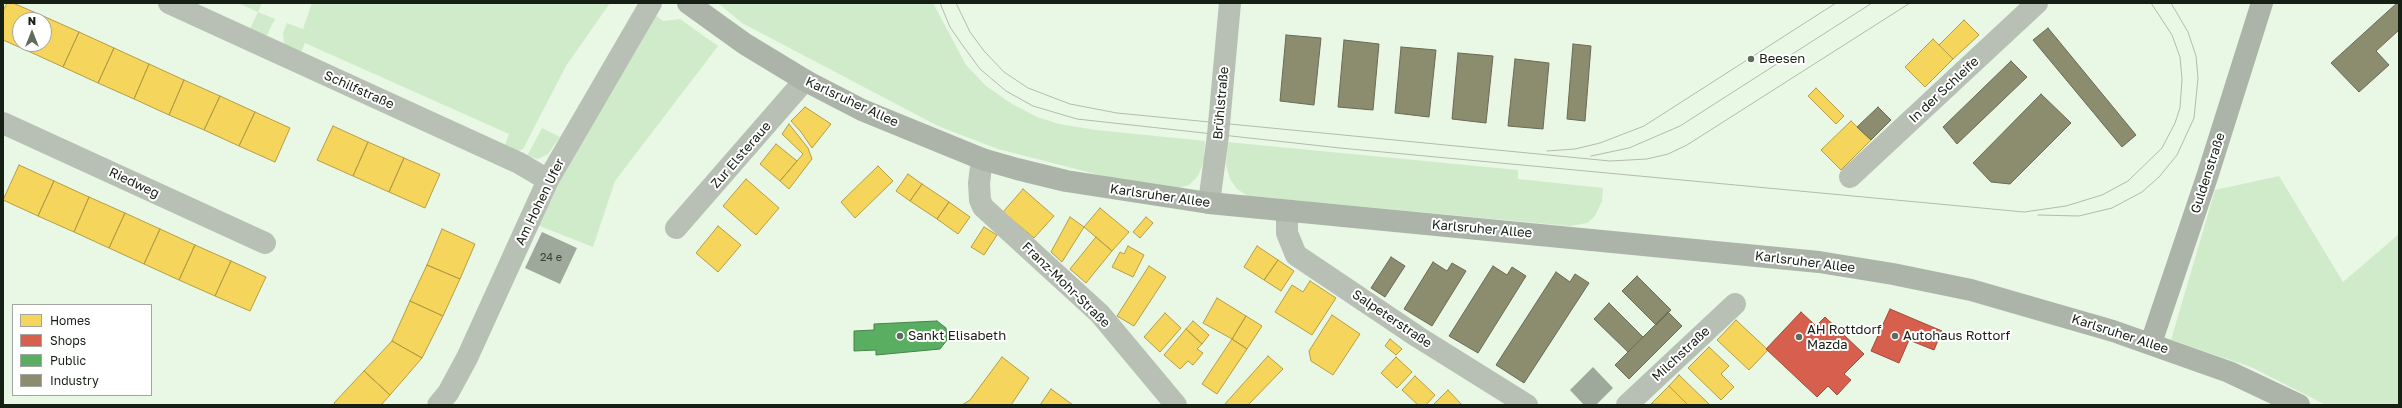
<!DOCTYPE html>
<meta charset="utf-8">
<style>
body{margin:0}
#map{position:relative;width:2402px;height:408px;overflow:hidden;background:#e9f7e5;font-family:"Golos Text",sans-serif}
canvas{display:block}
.frame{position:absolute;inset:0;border:4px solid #161f14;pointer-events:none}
.legend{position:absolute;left:12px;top:304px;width:140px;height:92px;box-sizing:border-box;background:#fff;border:1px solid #a2a5a1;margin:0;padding:5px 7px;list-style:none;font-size:12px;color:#161f14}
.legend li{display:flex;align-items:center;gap:8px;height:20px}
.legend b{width:20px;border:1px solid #a2a5a1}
.north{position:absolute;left:12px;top:12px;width:40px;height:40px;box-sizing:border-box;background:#fff;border:1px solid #a2a5a1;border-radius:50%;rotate:0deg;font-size:11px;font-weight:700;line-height:16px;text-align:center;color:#161f14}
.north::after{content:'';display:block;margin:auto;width:14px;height:18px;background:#606b5d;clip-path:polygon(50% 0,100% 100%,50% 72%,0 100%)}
</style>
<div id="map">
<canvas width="2402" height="408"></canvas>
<div class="frame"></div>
<ul class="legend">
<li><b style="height:11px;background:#f6d55c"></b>Homes</li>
<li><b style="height:11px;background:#d6604d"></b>Shops</li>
<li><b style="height:11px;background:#5aae61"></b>Public</li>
<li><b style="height:11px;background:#8c8c6e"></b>Industry</li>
</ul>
<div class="north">N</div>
</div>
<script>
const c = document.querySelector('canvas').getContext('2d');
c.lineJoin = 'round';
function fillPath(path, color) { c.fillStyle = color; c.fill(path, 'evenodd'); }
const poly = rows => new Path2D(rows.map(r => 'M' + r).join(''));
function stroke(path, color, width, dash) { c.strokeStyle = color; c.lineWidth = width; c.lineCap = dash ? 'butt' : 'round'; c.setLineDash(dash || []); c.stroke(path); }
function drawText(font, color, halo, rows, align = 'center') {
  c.font = font + ' "Golos Text",sans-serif'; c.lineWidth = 4; c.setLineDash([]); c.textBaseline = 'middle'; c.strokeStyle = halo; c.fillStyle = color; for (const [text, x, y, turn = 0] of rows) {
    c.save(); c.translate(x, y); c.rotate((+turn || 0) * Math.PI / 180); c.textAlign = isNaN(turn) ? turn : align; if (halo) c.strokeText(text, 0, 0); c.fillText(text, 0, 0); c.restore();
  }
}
fillPath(poly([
 [238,3,262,3,258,12,275,19,267,35,260,37,248,33,258,12],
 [312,3,610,3,566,66,523,149,516,152,504,148,509,134,305,43,299,56,285,49,283,33,287,23,303,29],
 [718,3,933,3,966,65,986,86,1012,104,1037,117,1059,124,1096,130,1205,141,1204,161,1198,176,1189,185,1178,188,1115,179,998,149,938,126,742,23],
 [655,15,663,21,680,19,718,46,615,181,593,247,532,223],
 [542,128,560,137,548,154,538,159,527,156],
 [1227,142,1518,170,1518,179,1603,188,1602,201,1595,216,1587,223,1570,226,1248,196,1237,189,1230,179,1226,165],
 [2279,176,2343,282,2399,234,2399,405,2326,405,2251,367,2171,340,2215,190]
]), '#d0ebca');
const homes = poly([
 [7,3,13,3,43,16,42,20,20,20,20,44,31,44,28,51,3,40,3,11,7,3],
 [43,16,79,32,63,67,28,51,31,44,44,44,44,20,42,20,43,16],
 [1964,20,1979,35,1953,59,1939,45,1964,20],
 [79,32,114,48,98,83,63,67,79,32],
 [1933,39,1953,59,1925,87,1905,67,1933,39],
 [114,48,149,64,134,99,98,83,114,48],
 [149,64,184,80,169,115,134,99,149,64],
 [184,80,220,96,204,130,169,115,184,80],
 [1816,88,1844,116,1836,124,1808,96,1816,88],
 [220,96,255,112,239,146,204,130,220,96],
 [805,107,831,124,812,148,801,132,791,121,805,107],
 [255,112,290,128,275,162,239,146,255,112],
 [1851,121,1871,140,1841,170,1821,150,1851,121],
 [789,124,808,148,812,159,789,189,780,181,803,154,782,134,789,124],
 [333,126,368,142,353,176,317,160,333,126],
 [368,142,404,158,389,192,353,176,368,142],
 [776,144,797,161,780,181,760,164,776,144],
 [404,158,440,174,425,208,389,192,404,158],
 [19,165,54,181,38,216,3,200,19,165],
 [878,166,893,181,855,218,841,202,878,166],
 [908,174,922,184,910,201,896,191,908,174],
 [746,179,779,208,756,235,723,206,746,179],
 [54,181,89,197,74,232,38,216,54,181],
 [922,184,949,202,937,219,910,201,922,184],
 [1023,189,1054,216,1034,238,1003,212,1023,189],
 [89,197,125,213,109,248,74,232,89,197],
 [949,202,970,217,958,234,937,219,949,202],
 [1100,208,1129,232,1112,251,1084,227,1100,208],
 [125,213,160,229,144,264,109,248,125,213],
 [1070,217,1084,227,1062,262,1051,252,1070,217],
 [1146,217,1153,223,1140,238,1133,232,1146,217],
 [718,226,741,245,718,272,696,253,718,226],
 [984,227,997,235,984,255,971,247,984,227],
 [160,229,195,245,179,280,144,264,160,229],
 [442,229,475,244,460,279,427,265,442,229],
 [1096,237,1112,251,1086,283,1070,269,1096,237],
 [195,245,231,261,215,296,179,280,195,245],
 [1128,246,1144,255,1133,277,1112,267,1120,252,1124,254,1128,246],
 [1257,246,1278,260,1264,280,1244,267,1257,246],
 [1278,260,1294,271,1281,291,1264,280,1278,260],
 [231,261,266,277,250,311,215,296,231,261],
 [427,265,460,279,443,316,410,301,427,265],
 [1149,266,1166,277,1134,326,1117,316,1149,266],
 [1310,281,1336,298,1312,335,1275,312,1292,285,1303,292,1310,281],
 [1217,298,1246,316,1232,339,1203,323,1217,298],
 [410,301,443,316,422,358,392,341,410,301],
 [1165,313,1181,328,1160,352,1144,337,1165,313],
 [1332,315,1360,334,1333,375,1311,361,1309,351,1332,315],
 [1246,316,1262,326,1247,349,1232,339,1246,316],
 [1736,320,1768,350,1749,370,1717,340,1736,320],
 [1193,321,1209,335,1202,344,1186,329,1193,321],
 [1186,329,1202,344,1197,349,1203,353,1193,365,1188,361,1180,369,1164,355,1186,329],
 [1232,339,1247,349,1217,394,1202,384,1232,339],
 [1390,339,1402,349,1396,355,1385,346,1390,339],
 [392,341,422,358,390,395,364,371,392,341],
 [1709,347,1729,366,1721,374,1734,387,1721,400,1688,368,1709,347],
 [1268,356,1283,369,1248,405,1224,405,1268,356],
 [1002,357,1029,378,1011,405,962,405,970,400,1002,357],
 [1396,357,1412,372,1397,388,1381,373,1396,357],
 [364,371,390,395,381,405,336,405,334,403,364,371],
 [1679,375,1710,405,1688,405,1669,386,1679,375],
 [1415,376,1435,395,1426,405,1418,405,1402,390,1415,376],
 [1669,386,1688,405,1651,404,1669,386],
 [1051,389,1073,405,1040,405,1051,389],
 [1448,390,1462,405,1433,405,1448,390]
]);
fillPath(homes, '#f6d55c');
stroke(homes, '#b39e46', 1);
const shops = poly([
 [1890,309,1942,331,1934,350,1909,340,1899,363,1871,351,1890,309],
 [1801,312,1816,326,1825,317,1864,354,1844,374,1851,380,1837,395,1828,386,1817,397,1766,349,1801,312]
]);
fillPath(shops, '#d6604d');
stroke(shops, '#9c4c3c', 1);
const public = poly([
 [937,321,946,328,947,340,940,349,876,355,876,350,854,351,854,331,874,330,874,324,937,321]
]);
fillPath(public, '#5aae61');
stroke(public, '#46834a', 1);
const industry = poly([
 [2397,3,2399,3,2399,30,2376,51,2389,65,2359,92,2331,63,2397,3],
 [2048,28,2136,135,2122,147,2033,40,2048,28],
 [1286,35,1321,38,1314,105,1280,101,1286,35],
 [1344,40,1379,44,1373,110,1338,107,1344,40],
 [1573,44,1591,46,1585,121,1567,119,1573,44],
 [1401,47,1436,50,1429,117,1395,113,1401,47],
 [1458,53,1493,56,1486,123,1452,119,1458,53],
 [1515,59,1549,63,1543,129,1508,126,1515,59],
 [2011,61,2027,77,1957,144,1943,127,2011,61],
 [2041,94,2071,123,2010,184,1991,182,1973,163,2041,94],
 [1878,107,1891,120,1871,140,1857,127,1878,107],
 [1391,257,1405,266,1385,297,1371,288,1391,257],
 [1433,262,1447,271,1452,263,1466,271,1432,326,1404,309,1433,262],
 [1493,266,1507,275,1512,267,1526,276,1478,353,1449,336,1493,266],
 [1556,272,1570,282,1575,274,1589,283,1524,383,1496,365,1556,272],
 [1637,276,1671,310,1656,325,1622,291,1637,276],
 [1609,303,1643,337,1628,352,1594,319,1609,303],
 [1668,312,1682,326,1629,379,1615,365,1668,312]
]);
fillPath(industry, '#8c8c6e');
stroke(industry, '#696b53', 1);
fillPath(poly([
 [542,232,577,248,560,284,525,268],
 [1593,367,1613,388,1596,405,1584,405,1570,390]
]), '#9ea89b');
stroke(poly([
 [169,3,519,163,548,180],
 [3,123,265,243],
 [982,159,979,183,980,200,983,207,1100,314,1176,405],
 [1850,177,2037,3],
 [1209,203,1218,135,1230,3],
 [1287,211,1287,233,1296,255,1418,337,1527,405],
 [676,228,805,80],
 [438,405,448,393,467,358,548,180,651,3],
 [1627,405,1735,304]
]), '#b8bfb5', 22);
stroke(poly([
 [688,3,745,44,806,81,862,110,982,159,1017,169,1066,181,1209,203,1819,262,1893,274,1971,290,2113,331,2229,372,2299,405],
 [2151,343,2208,174,2262,3]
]), '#acb4aa', 22);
stroke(poly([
 [940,3,950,27,961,43,980,69,1006,91,1033,106,1077,119,1340,148,2024,212,2066,206,2102,195,2128,181,2162,148,2175,123,2180,108,2182,79,2180,57,2172,35,2151,3],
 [956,3,970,32,984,51,1004,72,1028,88,1070,104,1117,113,1610,161,1647,159,1668,154,1687,145,1910,3],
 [1547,151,1575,149,1600,143,1644,126,1836,3],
 [1591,156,1629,148,1680,126,1872,3],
 [2038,215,2079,216,2112,208,2142,192,2159,177,2177,155,2194,118,2198,78,2196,56,2188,32,2171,3]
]), '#b2bbae', 1);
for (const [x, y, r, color] of [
 [1751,59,4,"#606b5d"],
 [900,336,4,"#606b5d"],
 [1895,336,4,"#606b5d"],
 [1799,337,4,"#606b5d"]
]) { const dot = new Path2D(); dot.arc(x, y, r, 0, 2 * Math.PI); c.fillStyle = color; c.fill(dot); stroke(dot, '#fff', 1.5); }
drawText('11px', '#384136', null, [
 ["24 e",551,258]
]);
drawText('13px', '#161f14', '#fff', [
 ["Beesen",1759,59],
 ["AH Rottdorf",1807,330],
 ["Mazda",1807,345],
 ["Sankt Elisabeth",908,336],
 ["Autohaus Rottorf",1903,336]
], 'left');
drawText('13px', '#161f14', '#fff', [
 ["Schilfstraße",359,90,24],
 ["In der Schleife",1944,90,-43],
 ["Karlsruher Allee",852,102,25],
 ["Brühlstraße",1221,103,-85],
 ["Zur Elsteraue",741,155,-49],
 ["Guldenstraße",2208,173,-72],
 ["Riedweg",134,183,25],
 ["Karlsruher Allee",1160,196,8],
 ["Am Hohen Ufer",540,202,-64],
 ["Karlsruher Allee",1482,229,5],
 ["Karlsruher Allee",1805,262,7],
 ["Franz-Mohr-Straße",1066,285,44],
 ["Salpeterstraße",1392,319,34],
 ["Karlsruher Allee",2120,334,18],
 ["Milchstraße",1681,354,-43]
]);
</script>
